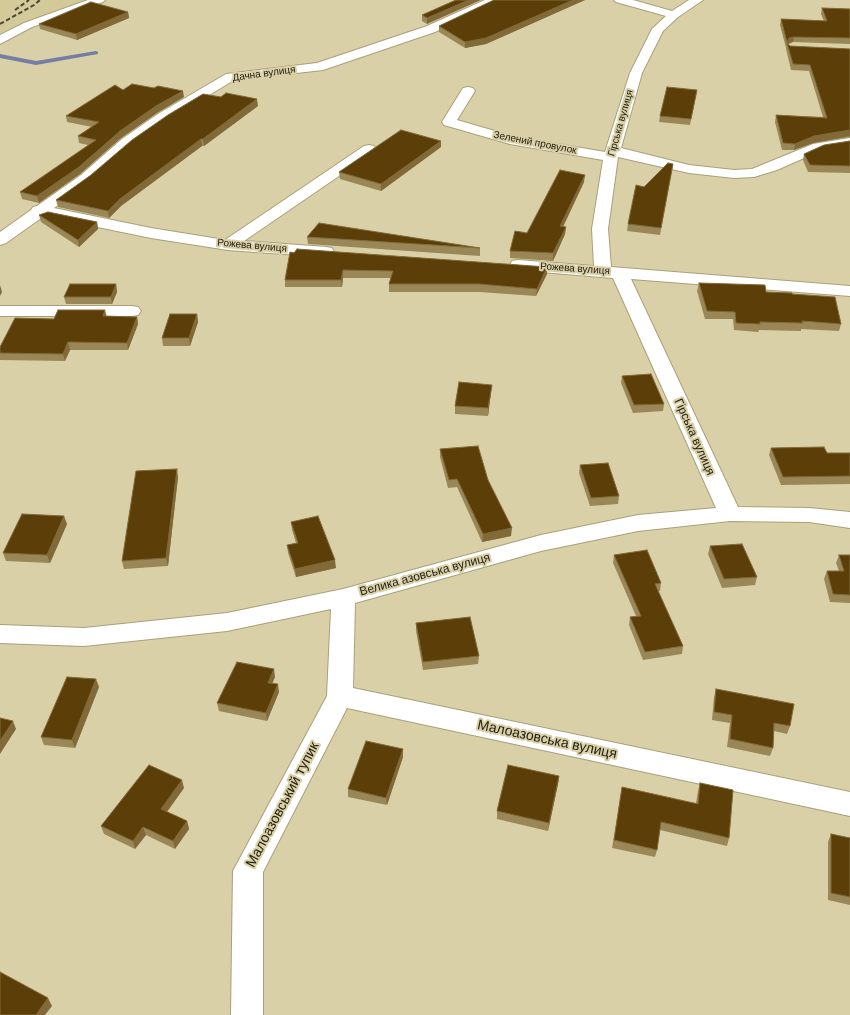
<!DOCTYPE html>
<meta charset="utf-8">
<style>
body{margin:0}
canvas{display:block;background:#d9d0a8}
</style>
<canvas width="850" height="1015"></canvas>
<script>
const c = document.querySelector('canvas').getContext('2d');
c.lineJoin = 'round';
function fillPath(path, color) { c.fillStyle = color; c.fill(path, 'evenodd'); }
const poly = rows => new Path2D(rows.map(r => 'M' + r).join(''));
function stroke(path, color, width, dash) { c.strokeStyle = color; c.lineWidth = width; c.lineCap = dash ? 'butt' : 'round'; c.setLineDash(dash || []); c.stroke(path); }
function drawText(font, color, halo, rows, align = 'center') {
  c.font = font + ' "DM Sans",sans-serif'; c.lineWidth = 4; c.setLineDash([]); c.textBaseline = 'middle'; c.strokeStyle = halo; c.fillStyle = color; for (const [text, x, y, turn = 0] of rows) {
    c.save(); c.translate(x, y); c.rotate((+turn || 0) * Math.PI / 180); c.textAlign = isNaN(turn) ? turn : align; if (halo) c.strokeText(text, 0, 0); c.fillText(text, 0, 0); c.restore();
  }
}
fillPath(poly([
 [0,0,89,0,0,35]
]), '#d4c999');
fillPath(poly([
 [96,51,98,52,98,54,36,65,0,58,0,54,36,61,96,51]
]), '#767da6');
const minor = poly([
 [88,0,105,0,103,2,32,27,0,44,0,35,24,23,88,0],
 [485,0,500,0,498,2,435,32,323,70,234,80,168,120,132,145,91,181,54,208,151,228,225,240,364,146,369,145,374,146,376,149,374,152,244,241,326,247,332,248,334,252,332,256,326,257,228,250,151,238,44,216,6,243,0,245,0,232,31,210,33,207,37,206,81,175,122,139,158,114,226,74,317,63,427,26,485,0],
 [614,0,633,0,672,11,689,0,703,0,678,17,663,31,642,73,621,148,689,165,734,170,752,169,813,144,850,138,850,146,822,150,777,170,754,177,734,178,689,173,618,157,608,229,611,267,850,286,850,296,631,279,738,507,809,508,850,512,850,528,809,522,730,521,638,531,541,551,355,603,353,688,850,792,850,816,347,708,263,872,263,1015,231,1015,233,871,327,696,331,609,227,631,84,646,0,643,0,625,84,628,227,613,343,589,541,535,638,515,716,508,613,278,518,270,512,269,510,265,512,261,518,260,594,266,592,229,603,160,510,144,444,125,442,122,463,88,468,87,473,88,475,91,457,120,512,136,605,152,630,73,652,29,666,16,616,2,614,0],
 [0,306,132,306,138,307,141,311,138,315,132,316,0,316,0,306]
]);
stroke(minor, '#a9a079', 2);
fillPath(minor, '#fff');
stroke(poly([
 [15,10,29,0],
 [0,24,34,5,40,0]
]), '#4c4732', 2, [4.5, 2.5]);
fillPath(poly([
 [456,0,427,24,422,21,422,15],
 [494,0,585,0,486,44,465,48,439,32,439,26],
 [822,8,850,9,850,44,793,42,788,44,790,46,850,49,850,137,813,143,794,150,782,150,775,122,776,115,823,117,809,71,791,70,786,49,786,48,780,25,781,19,824,21,821,14],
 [128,12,129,18,77,40,40,29,39,24],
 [123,90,184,97,157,113,121,138,80,174,39,203,22,199,20,192,88,145,79,143,78,136,92,127,67,122,66,116],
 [697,90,690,125,659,122,660,116],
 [258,106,204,146,202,146,121,206,109,218,58,207,56,200],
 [850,141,850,173,808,172,803,160,804,154],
 [441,147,381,191,340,179,339,172],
 [673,164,660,235,627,231,628,224,644,187],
 [584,182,563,227,566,227,565,234,553,261,510,258,510,251,527,233],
 [39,215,97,222,98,229,79,247,41,222],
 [307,237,480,248,480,256,308,244],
 [290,252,547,267,547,274,536,296,479,292,389,292,389,284,391,278,343,278,342,287,285,287,285,280],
 [699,283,766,292,792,294,841,324,839,331,801,329,801,331,759,330,758,332,734,330,733,319,705,319,697,291],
 [116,284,117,292,112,304,66,304,64,297],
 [197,314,198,322,190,346,163,346,162,338],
 [107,316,137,317,138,324,128,350,70,350,65,361,0,360,0,347,54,319],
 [622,376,664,404,663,411,633,413,621,383],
 [492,385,491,392,488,416,455,414,455,406],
 [771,448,827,453,850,453,850,484,781,485,769,455],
 [440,449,488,480,511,536,482,542,457,487,448,488,440,457],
 [580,465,619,496,618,504,590,506,579,473],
 [178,477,168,566,124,569,122,561],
 [291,522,336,568,296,577,288,553,287,545,296,543,292,530],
 [67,524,50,563,6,561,3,553],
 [710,546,757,577,755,585,722,588,708,554],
 [614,555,661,583,660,591,658,591,683,646,682,654,643,660,629,625,630,617,636,616,613,563],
 [839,555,850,555,850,603,830,602,824,579,827,571,839,571,836,563],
 [416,623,479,656,478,664,423,670,416,631],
 [275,677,272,684,279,692,267,721,219,711,217,703],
 [99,687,75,748,44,745,41,737],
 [716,689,790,726,787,734,774,731,773,748,770,756,727,747,730,723,712,720,714,697],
 [403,757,387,805,348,797,348,789],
 [559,776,558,784,548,831,497,819,497,811],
 [700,783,729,838,727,846,660,830,657,850,655,857,612,848,621,795,696,803,698,791],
 [184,788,167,812,187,821,189,829,175,849,146,835,135,849,104,834,101,826],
 [831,834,850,838,850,905,828,900,828,842]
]), '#9a8758');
fillPath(poly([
 [469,0,481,0,427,24,427,18],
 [573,0,585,0,486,44,465,48,465,42],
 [128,12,129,18,77,40,76,34],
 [794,37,793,42,788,44,787,43,786,48,787,42,789,38],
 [183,91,184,97,157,113,121,138,80,174,39,203,37,196,120,131,156,106],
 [257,99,258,106,204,146,203,139],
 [850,130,850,136,813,143,794,150,795,144,814,136],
 [201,139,202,146,121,206,109,218,108,211,120,199],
 [441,141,441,147,381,191,381,184],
 [585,175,584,182,560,233,560,226],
 [97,222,98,229,79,247,78,240],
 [566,227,565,234,553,261,553,253],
 [547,267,547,274,536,296,537,289],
 [343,270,343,278,342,287,341,280],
 [116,284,117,292,112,304,111,297],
 [0,285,2,292,0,296],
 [105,310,107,318,103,316],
 [197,314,198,322,190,346,189,338],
 [137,317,138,324,128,350,127,343],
 [68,342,70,350,65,361,63,354],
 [492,385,491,392,488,416,488,408],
 [177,469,178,477,168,566,166,558],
 [64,516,67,524,50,563,47,555],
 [512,528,511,536,482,542,483,534],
 [335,560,336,568,296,577,295,569],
 [274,669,275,677,269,691,268,683],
 [96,679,99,687,75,748,72,740],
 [278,684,279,692,267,721,266,713],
 [13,721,16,729,0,754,0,741],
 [403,749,403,757,387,805,386,798],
 [559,776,558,784,548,831,549,823],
 [182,780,184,788,163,817,161,809],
 [187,821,189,829,175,849,173,841],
 [143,827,146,835,135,849,133,841],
 [48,998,52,1006,45,1015,36,1015]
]), '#816a38');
const building = poly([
 [456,0,469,0,427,18,422,15,456,0],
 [494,0,573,0,486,38,465,42,439,26,494,0],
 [91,2,128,12,76,34,39,24,91,2],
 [822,8,850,9,850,38,794,37,789,38,787,42,781,19,827,21,822,8],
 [787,43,790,46,850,49,850,130,814,136,795,144,783,143,776,115,827,118,810,65,793,64,787,43],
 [132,84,154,88,158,86,183,91,156,106,120,131,79,167,37,196,20,192,96,140,78,136,99,122,66,116,115,85,123,90,132,84],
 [667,87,697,90,691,119,660,116,667,87],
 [226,93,257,99,203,139,201,139,120,199,108,211,56,200,91,175,132,140,168,115,203,94,221,97,226,93],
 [401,130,441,141,381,184,339,172,401,130],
 [850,141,850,166,810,165,804,154,824,145,850,141],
 [668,163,673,164,661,228,628,224,636,185,644,187,668,163],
 [560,170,585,175,560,226,566,227,553,253,510,251,515,231,527,233,560,170],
 [48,212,97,222,78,240,39,215,48,212],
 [319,223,480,248,307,237,319,223],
 [297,249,547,267,537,289,479,284,389,284,393,271,343,270,341,280,285,280,290,252,294,253,297,249],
 [699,283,765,285,766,292,792,293,792,294,835,297,841,324,802,321,803,323,760,322,760,324,736,323,735,312,707,311,699,283],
 [70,284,116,284,111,297,64,297,70,284],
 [58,310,105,310,103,316,137,317,127,343,68,342,63,354,0,353,0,347,15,318,54,319,58,310],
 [170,314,197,314,189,338,162,338,170,314],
 [651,374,664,404,634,405,622,376,651,374],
 [459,382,492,385,488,408,455,406,459,382],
 [478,446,488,480,512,528,483,534,457,479,449,480,440,449,478,446],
 [824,447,827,453,850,453,850,476,783,477,771,448,824,447],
 [608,463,619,496,591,498,580,465,608,463],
 [177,469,166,558,122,561,136,471,177,469],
 [22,514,64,516,47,555,3,553,22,514],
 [318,516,335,560,295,569,287,545,298,543,291,522,318,516],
 [742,544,757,577,724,579,710,546,742,544],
 [647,550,661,583,655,584,683,646,645,652,630,617,641,616,614,555,647,550],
 [839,555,850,555,850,595,833,594,827,571,844,571,839,555],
 [470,617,479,656,423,662,416,623,470,617],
 [237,662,274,669,268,683,278,684,266,713,217,703,237,662],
 [67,677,96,679,72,740,41,737,67,677],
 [716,689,794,704,790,726,774,723,773,748,730,739,732,715,714,712,716,689],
 [0,718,13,721,0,741,0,718],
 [366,741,403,749,386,798,348,789,366,741],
 [149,765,182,780,161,809,187,821,173,841,143,827,133,841,101,826,149,765],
 [508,765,559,776,549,823,497,811,508,765],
 [700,783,733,790,729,838,661,822,657,850,614,840,622,787,698,804,700,783],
 [831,834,850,838,850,897,831,893,831,834],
 [0,972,48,998,36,1015,0,1015,0,972]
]);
fillPath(building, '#5b3e08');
stroke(building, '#816a38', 1);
drawText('10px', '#252112', '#d9d0a8', [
 ["Дачна вулиця",264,74,-8],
 ["Гірська вулиця",621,123,-74],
 ["Зелений провулок",535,143,11],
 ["Рожева вулиця",252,246,5],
 ["Рожева вулиця",575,269,4]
]);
drawText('12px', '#252112', '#d9d0a8', [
 ["Гірська вулиця",694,437,66],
 ["Велика азовська вулиця",425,575,-15]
]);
drawText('14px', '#252112', '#d9d0a8', [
 ["Малоазовська вулиця",547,740,12],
 ["Малоазовський тупик",283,805,-62]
]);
</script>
